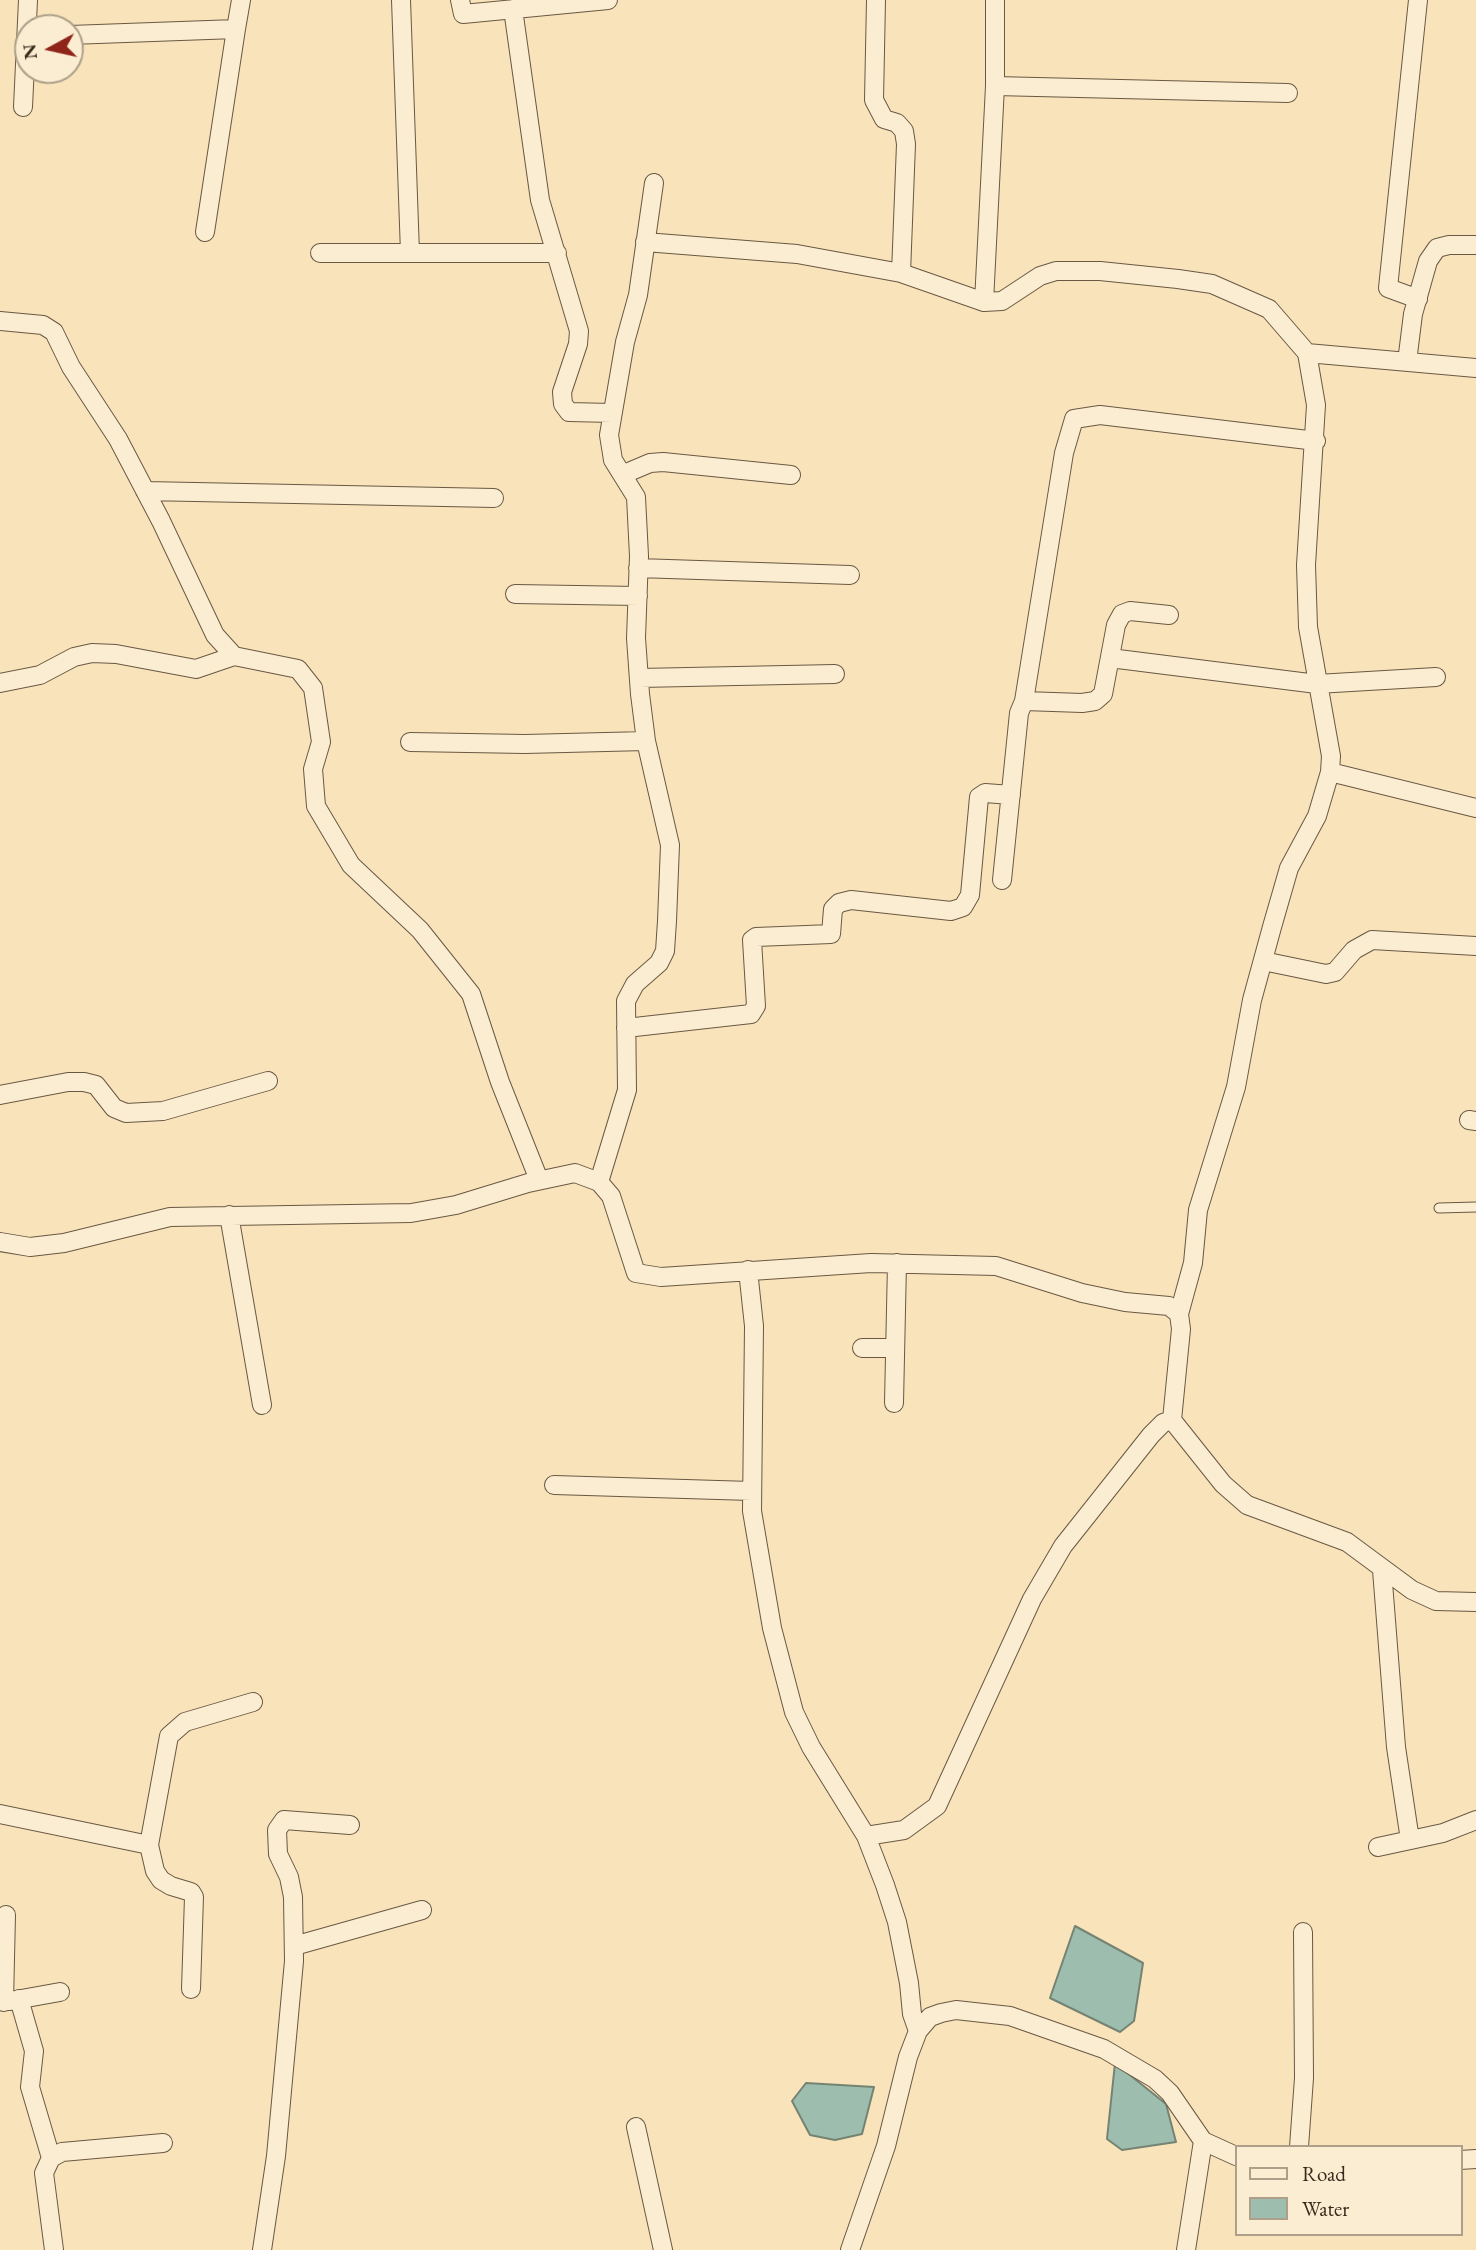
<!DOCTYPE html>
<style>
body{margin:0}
#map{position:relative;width:1476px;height:2250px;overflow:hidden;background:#f8e3ba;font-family:"EB Garamond",serif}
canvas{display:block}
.legend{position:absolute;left:1235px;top:2145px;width:228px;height:91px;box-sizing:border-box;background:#faedd2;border:2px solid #ad9f89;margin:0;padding:9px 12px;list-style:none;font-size:21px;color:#3a2a1b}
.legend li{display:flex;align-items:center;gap:14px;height:35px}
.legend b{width:35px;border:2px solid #ad9f89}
.north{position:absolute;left:14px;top:14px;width:70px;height:70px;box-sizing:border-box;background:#faedd2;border:2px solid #ad9f89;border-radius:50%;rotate:262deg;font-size:19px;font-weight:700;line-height:28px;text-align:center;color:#3a2a1b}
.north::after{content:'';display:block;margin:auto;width:24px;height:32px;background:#8f2418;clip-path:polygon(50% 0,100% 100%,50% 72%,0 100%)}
</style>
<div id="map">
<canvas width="1476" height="2250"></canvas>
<ul class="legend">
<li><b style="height:9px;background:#faedd2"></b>Road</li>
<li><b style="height:19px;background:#9dbeae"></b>Water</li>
</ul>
<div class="north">N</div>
</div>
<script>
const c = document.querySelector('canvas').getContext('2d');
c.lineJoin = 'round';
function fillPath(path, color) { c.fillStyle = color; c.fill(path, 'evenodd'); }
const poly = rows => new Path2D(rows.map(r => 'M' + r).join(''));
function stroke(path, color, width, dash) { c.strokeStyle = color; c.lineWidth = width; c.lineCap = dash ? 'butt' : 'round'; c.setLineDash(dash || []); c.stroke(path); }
const water = poly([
 [1075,1926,1143,1963,1134,2021,1120,2032,1050,1998,1075,1926],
 [1115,2063,1166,2104,1176,2142,1122,2150,1107,2139,1115,2063],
 [806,2083,874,2087,862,2134,835,2140,810,2135,792,2101,806,2083]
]);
fillPath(water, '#9dbeae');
stroke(water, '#758373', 2);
const service = poly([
 [1439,1208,1476,1207]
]);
const minor = poly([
 [401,0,410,253],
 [460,0,463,14,608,0],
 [876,0,874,100,884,119,897,123,904,131,906,144,901,273],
 [1418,0,1388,288,1418,299],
 [513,9,540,200,579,331,578,344,562,392,563,404,569,412,612,413],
 [70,35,236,29,241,0],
 [995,86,1288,93],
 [23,107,28,0],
 [205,232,236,29],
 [645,242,797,254,901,273,984,302,1002,301,1040,276,1056,271,1100,271,1178,279,1212,284,1269,309,1307,353,1476,368],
 [320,253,557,253],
 [984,302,995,86,995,0],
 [0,321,43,325,54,332,71,367,118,439,161,521,215,635,234,656,298,669,313,688,321,742,313,769,316,806,351,865,420,930,471,994,500,1082,539,1180],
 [1407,362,1413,314,1428,261,1437,248,1449,245,1476,245],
 [624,474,650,463,663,462,791,475],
 [145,491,494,498],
 [638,568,850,575],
 [515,594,638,596],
 [1110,658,1317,684,1436,677],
 [639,678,835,674],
 [0,683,40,675,74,657,92,653,116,654,196,669,234,656],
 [1024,701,1082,703,1095,701,1103,694,1116,625,1122,614,1130,611,1169,615],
 [410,742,525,744,646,741],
 [1330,772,1476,808],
 [1002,880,1019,713,1024,701,1064,453,1074,419,1100,415,1316,441],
 [1263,961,1326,974,1335,972,1354,950,1372,940,1476,946],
 [626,1028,751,1014,756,1006,752,940,756,937,831,934,833,909,839,903,851,900,951,911,963,907,970,895,979,797,985,793,1011,795],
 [0,1095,68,1082,84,1082,96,1085,114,1108,126,1113,163,1111,268,1081],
 [1469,1120,1476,1121],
 [599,1182,627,1090,626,1001,635,984,659,963,665,951,667,921,670,845,646,741,640,694,636,638,639,556,636,497,613,460,609,435,625,342,638,295,654,183],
 [229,1215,262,1405],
 [0,1242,30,1247,64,1243,170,1217,411,1213,456,1205,528,1183,575,1173,599,1182,611,1196,636,1273,661,1277,871,1263,996,1266,1082,1293,1125,1302,1169,1306,1179,1314,1181,1329,1172,1420,1223,1484,1247,1505,1347,1542,1412,1590,1436,1601,1476,1602],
 [748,1270,754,1326,752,1511,772,1628,794,1712,811,1747,866,1836,885,1885,897,1922,909,1983,912,2014,918,2031],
 [1179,1314,1193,1263,1198,1210,1236,1087,1252,1000,1272,927,1289,868,1317,816,1330,772,1331,756,1308,627,1306,565,1316,405,1307,353],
 [862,1348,894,1348],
 [894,1403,897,1263],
 [554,1485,751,1491],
 [1382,1570,1396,1747,1410,1840],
 [0,1814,149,1845,169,1736,185,1722,253,1702],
 [866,1836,904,1830,937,1806,1032,1599,1063,1546,1151,1435,1163,1423,1172,1420],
 [149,1845,155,1871,161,1880,171,1886,191,1892,194,1897,191,1989],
 [1378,1847,1443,1833,1476,1820],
 [294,1946,422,1910],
 [19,1999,34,2051,30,2087,51,2158],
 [10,2001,60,1992],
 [4,2002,6,1915],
 [636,2127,663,2250],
 [1299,2147,1304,2078,1303,1932],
 [1460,2160,1476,2159],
 [54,2250,44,2173,51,2158,62,2152,163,2143],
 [262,2250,276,2156,294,1961,293,1897,289,1877,278,1854,277,1830,284,1820,350,1825],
 [850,2250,886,2146,908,2057,918,2031,930,2017,941,2013,956,2010,1010,2016,1104,2049,1155,2079,1170,2093,1203,2141,1236,2156],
 [1186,2250,1203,2141]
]);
stroke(service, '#6a5843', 11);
stroke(minor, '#6a5843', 20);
stroke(service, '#faedd2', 9);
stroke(minor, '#faedd2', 18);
</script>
